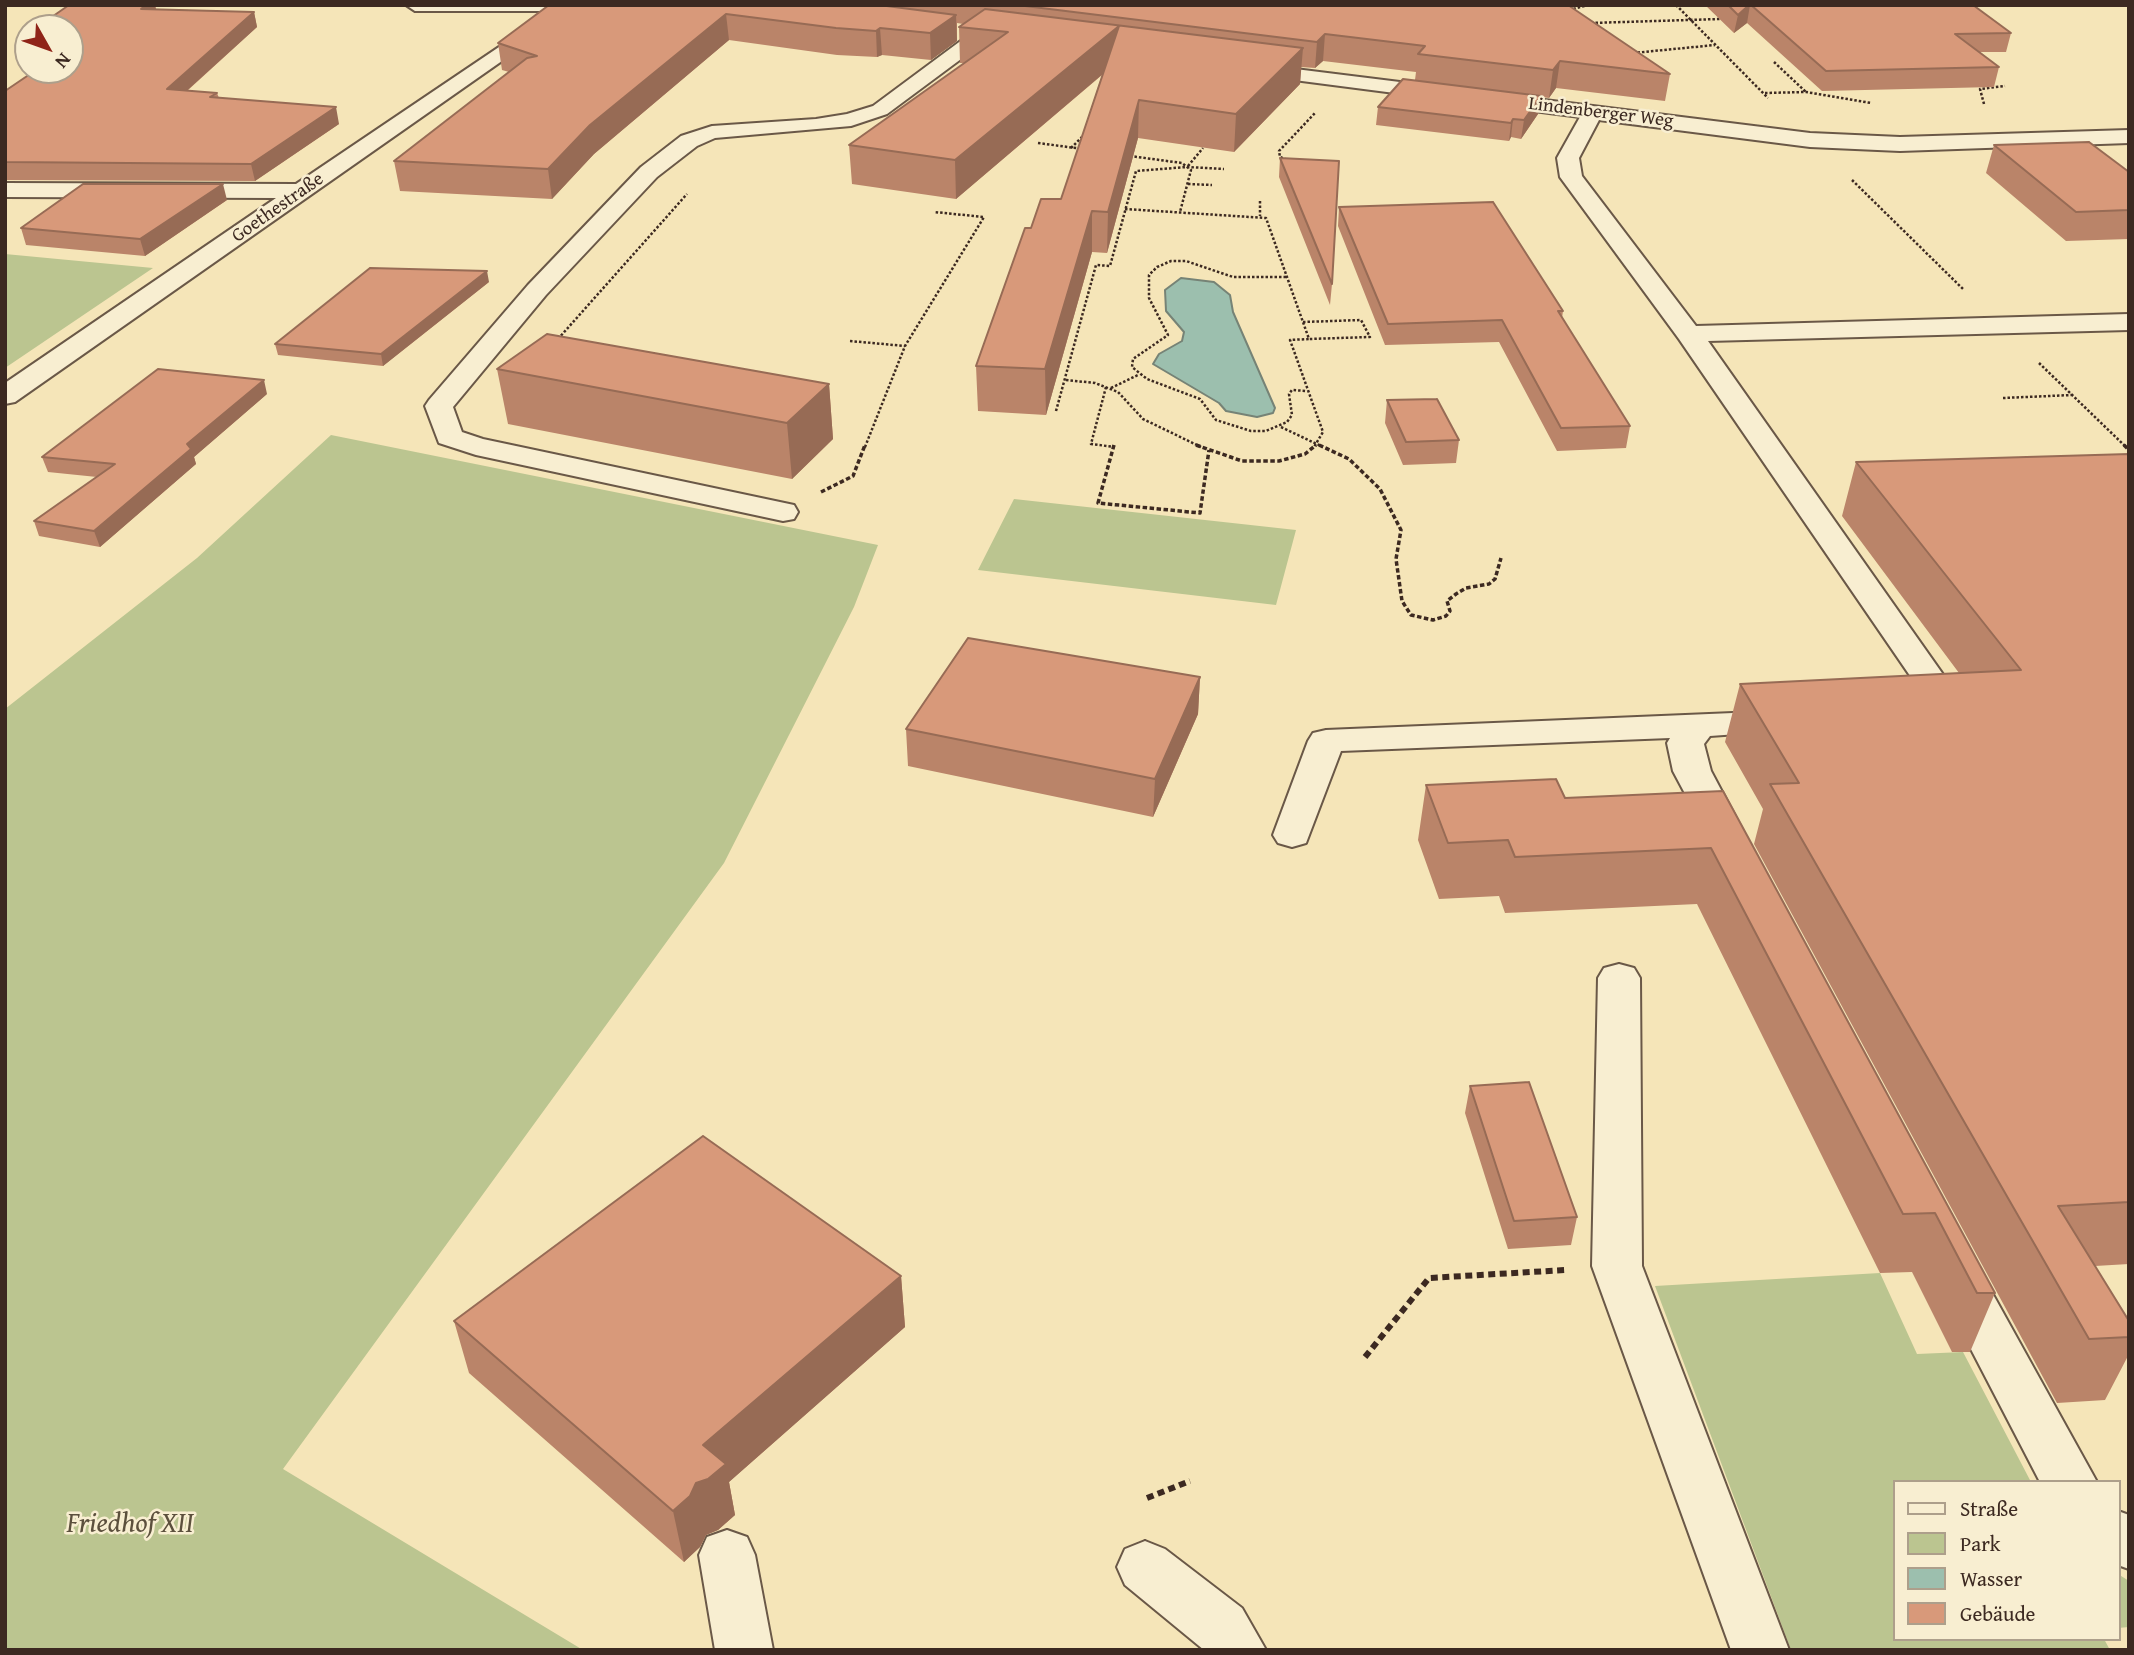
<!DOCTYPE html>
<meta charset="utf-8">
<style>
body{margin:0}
#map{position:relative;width:2134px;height:1655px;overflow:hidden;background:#f5e5b8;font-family:"Gentium Book Plus",serif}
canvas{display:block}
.frame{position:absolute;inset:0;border:7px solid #3c2921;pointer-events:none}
.legend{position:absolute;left:1893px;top:1480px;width:228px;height:161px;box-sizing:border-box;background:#f8eed1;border:2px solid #ad9f8b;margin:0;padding:9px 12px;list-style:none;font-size:21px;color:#3c2921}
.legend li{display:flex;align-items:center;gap:14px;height:35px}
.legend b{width:35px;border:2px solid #ad9f8b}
.north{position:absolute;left:14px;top:14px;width:70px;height:70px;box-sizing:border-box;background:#f8eed1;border:2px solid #ad9f8b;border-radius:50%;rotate:130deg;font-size:19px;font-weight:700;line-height:28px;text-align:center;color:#3c2921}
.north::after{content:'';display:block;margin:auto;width:24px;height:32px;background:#8f2418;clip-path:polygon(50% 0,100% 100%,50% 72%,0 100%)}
</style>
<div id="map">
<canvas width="2134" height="1655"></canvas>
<div class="frame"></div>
<ul class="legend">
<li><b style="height:9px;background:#f8eed1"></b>Straße</li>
<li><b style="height:19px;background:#bbc590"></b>Park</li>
<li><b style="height:19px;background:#9cbfae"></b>Wasser</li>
<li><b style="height:19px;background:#d8997a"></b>Gebäude</li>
</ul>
<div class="north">N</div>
</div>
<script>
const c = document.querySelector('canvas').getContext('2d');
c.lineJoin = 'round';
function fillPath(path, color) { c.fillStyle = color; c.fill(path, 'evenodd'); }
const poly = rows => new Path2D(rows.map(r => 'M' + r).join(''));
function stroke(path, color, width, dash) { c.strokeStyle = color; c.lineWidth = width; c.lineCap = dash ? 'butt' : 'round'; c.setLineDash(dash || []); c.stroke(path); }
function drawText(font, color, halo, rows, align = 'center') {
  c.font = font + ' "Gentium Book Plus",serif'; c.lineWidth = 5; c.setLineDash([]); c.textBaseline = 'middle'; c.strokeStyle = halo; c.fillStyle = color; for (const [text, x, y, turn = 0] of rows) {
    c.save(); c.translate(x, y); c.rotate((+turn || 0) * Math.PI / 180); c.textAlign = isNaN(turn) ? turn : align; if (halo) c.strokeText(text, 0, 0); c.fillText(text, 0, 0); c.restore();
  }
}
fillPath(poly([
 [5,254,153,268,5,368],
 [331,435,878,545,854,607,724,863,283,1469,583,1650,5,1650,5,709,197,558],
 [1014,499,1296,530,1276,605,978,570],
 [1880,1273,1917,1354,1963,1352,2031,1482,1894,1482,1894,1639,2104,1639,2110,1650,1791,1650,1655,1286],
 [2118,1574,2129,1581,2129,1627,2118,1628]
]), '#bbc590');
const water = poly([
 [1181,278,1214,282,1230,295,1233,312,1275,408,1273,413,1257,417,1226,411,1219,403,1153,364,1159,354,1182,341,1184,332,1166,311,1165,290,1181,278]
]);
fillPath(water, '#9cbfae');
stroke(water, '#768376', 2);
const minor = poly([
 [406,5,550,5,541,11,415,11,406,5],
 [542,18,549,20,551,24,549,28,15,402,5,404,5,383,276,198,5,197,5,183,296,184,542,18],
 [981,29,988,31,991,35,988,39,887,114,851,126,715,138,697,146,657,177,546,295,453,407,462,432,483,439,794,505,798,512,794,519,783,521,476,455,439,443,425,406,429,400,528,285,641,167,681,136,712,126,816,119,847,114,873,106,974,31,981,29],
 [1247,63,1810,133,1900,137,2129,130,2129,143,1900,151,1810,147,1599,120,1579,158,1582,176,1696,326,2129,314,2129,330,1708,341,1949,683,1948,704,1943,712,1910,723,1897,720,1892,712,1897,704,1913,698,1915,683,1679,339,1560,177,1557,158,1580,117,1240,73,1237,69,1247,63],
 [1781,711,1794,714,1799,722,1794,730,1710,736,1704,744,1711,771,1747,839,1742,848,1728,851,1714,848,1673,771,1667,743,1670,738,1341,751,1306,843,1292,847,1278,843,1273,835,1308,741,1313,733,1326,730,1781,711],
 [1619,964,1634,968,1640,978,1642,1266,1789,1650,1731,1650,1592,1266,1598,978,1604,968,1619,964],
 [1958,1256,1975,1262,2097,1482,2040,1482,1933,1276,1941,1262,1958,1256],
 [2118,1511,2129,1515,2129,1569,2118,1565,2118,1511],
 [727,1530,747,1537,755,1555,773,1650,715,1650,699,1555,707,1537,727,1530],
 [1145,1541,1165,1549,1242,1608,1266,1650,1204,1650,1125,1585,1117,1567,1125,1549,1145,1541]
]);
stroke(minor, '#6a5847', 4);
stroke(poly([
 [1676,5,1768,98],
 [1569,10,1588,5],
 [1591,23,1720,19],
 [1633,53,1715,45],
 [1774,62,1806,92],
 [1765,93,1806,92,1871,103],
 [1984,104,1980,89,2005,86],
 [1038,143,1083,149],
 [1071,148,1086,133],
 [1130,156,1182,163,1191,170,1180,212],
 [1287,160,1280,157,1279,151,1316,112],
 [1188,166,1203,148],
 [1852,180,1963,289],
 [1188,184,1212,185],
 [1260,201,1260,216],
 [1125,209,1266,218,1309,339,1290,340,1323,432,1314,447],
 [1286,277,1233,277,1186,261,1171,261,1157,267,1149,275,1149,298,1168,335,1133,359,1132,367,1147,379,1200,399,1216,420,1251,431,1266,431,1287,422,1292,415,1289,394,1292,390,1306,391],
 [1303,322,1361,320,1370,337,1309,339],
 [558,339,687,194],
 [850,341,905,346],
 [2039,363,2126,447],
 [1066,380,1095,383,1118,392,1143,419,1201,447],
 [1106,387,1091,444,1115,447],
 [1111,388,1138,375],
 [2003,398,2072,395],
 [1056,411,1096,265,1110,266,1136,171,1187,167,1224,169],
 [1281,427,1323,447],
 [865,447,905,346,984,217,934,212]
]), '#3c2921', 2.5, [2.5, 2]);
stroke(poly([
 [1114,445,1098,503,1200,513,1209,450],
 [1196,445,1242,461,1279,461,1305,454,1316,445],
 [1319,445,1349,459,1380,489,1401,530,1396,559,1402,601,1411,615,1433,620,1446,616,1450,611,1447,601,1456,594,1466,588,1489,584,1495,579,1501,558],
 [2124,445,2129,450],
 [821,492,853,476,865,445]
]), '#3c2921', 3.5, [4.5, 2.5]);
stroke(poly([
 [1365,1357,1429,1278,1565,1270],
 [1147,1498,1190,1481]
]), '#3c2921', 6, [7, 4.5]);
fillPath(minor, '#f8eed1');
fillPath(poly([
 [69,5,155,5,156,9,254,12,257,27,187,91,217,93,219,98,339,124,255,181,5,180,5,91,70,70],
 [549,5,1568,5,1670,74,1665,101,1556,88,1549,98,1541,97,1538,114,1521,139,1511,137,1509,141,1376,125,1378,107,1415,80,1416,72,1323,61,1315,68,1301,67,1300,84,1234,152,1138,138,1107,253,1092,252,1046,415,978,411,976,366,1031,228,1061,199,1102,75,956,199,852,184,849,145,964,63,960,63,959,27,963,24,957,23,957,41,931,60,882,55,877,57,837,55,729,40,594,154,552,199,400,191,394,161,509,72,502,70,498,43],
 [1705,5,1973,5,2011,33,2006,52,1980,52,1999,67,1994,87,1822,91,1747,23,1734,33],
 [28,34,28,56,23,56,18,41],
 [1994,145,2129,172,2129,239,2066,241,1986,173],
 [1280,158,1332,284,1330,305,1279,177],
 [227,200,145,256,26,245,21,228],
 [1339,207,1563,311,1562,318,1630,426,1626,448,1557,451,1499,342,1385,345,1338,226],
 [489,282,383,366,278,355,275,344],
 [497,369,829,384,833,439,792,479,508,424],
 [267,394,194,457,196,464,100,547,39,536,34,521,97,477,48,472,42,457],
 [1387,400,1459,440,1456,463,1403,465,1385,423],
 [2129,454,2129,1264,2095,1266,2129,1321,2129,1354,2105,1400,2057,1403,1754,844,1763,809,1725,742,1740,684,1959,673,1842,516,1856,462],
 [1200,677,1198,714,1153,817,908,766,906,729],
 [1426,785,1565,798,1723,791,1995,1293,1970,1352,1952,1352,1912,1272,1880,1273,1697,904,1505,913,1499,896,1439,899,1418,840],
 [1470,1086,1577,1217,1571,1245,1508,1249,1465,1113],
 [901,1276,905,1327,729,1482,735,1515,718,1530,706,1535,700,1547,684,1562,469,1373,454,1321]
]), '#ba8469');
fillPath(poly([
 [146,5,155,5,157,15,141,9],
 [1750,5,1747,23,1734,33,1738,15],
 [254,12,257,27,171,105,167,89],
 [726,14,729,40,594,154,552,199,548,169,590,125],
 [956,15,957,41,931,60,930,33],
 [1119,26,1118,61,956,199,955,160],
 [880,28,882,55,877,57,876,31],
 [1325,34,1323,61,1315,68,1317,42],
 [1303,48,1300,84,1234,152,1236,114],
 [1560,61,1556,88,1549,98,1553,70],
 [1541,96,1538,114,1521,139,1524,120],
 [1139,100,1138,138,1107,253,1108,212],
 [336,107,339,124,255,181,251,164],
 [1513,119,1511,137,1509,141,1511,123],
 [223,184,227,200,145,256,140,239],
 [1092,211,1092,252,1046,415,1045,369],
 [487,271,489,282,383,366,381,354],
 [264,380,267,394,194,457,196,464,100,547,94,531,187,444],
 [829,384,833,439,792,479,787,423],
 [1200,677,1198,714,1153,817,1155,779],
 [901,1276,905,1327,729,1482,735,1515,718,1530,706,1535,700,1547,684,1562,673,1511,703,1445]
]), '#976b55');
const building = poly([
 [69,5,146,5,141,9,254,12,167,89,217,93,210,97,336,107,251,164,5,162,5,91,36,70,70,70,70,46,78,40,70,40,70,28,36,28,69,5],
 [549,5,879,5,956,15,930,33,880,28,876,31,836,28,726,14,590,125,548,169,394,161,527,58,537,56,498,43,549,5],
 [1017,5,1568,5,1670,74,1560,61,1553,70,1418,54,1425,46,1325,34,1317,42,1017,5],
 [1728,5,1749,5,1738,15,1728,5],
 [1751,5,1973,5,2011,33,1955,34,1999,67,1826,71,1751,5],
 [985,9,1303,48,1236,114,1139,100,1108,212,1092,211,1045,369,976,366,1025,228,1031,228,1041,199,1061,199,1119,26,955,160,849,145,1008,32,959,27,985,9],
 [28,34,28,41,18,41,28,34],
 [1403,79,1541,96,1524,120,1513,119,1511,123,1378,107,1403,79],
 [2089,142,2129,172,2129,210,2076,212,1994,145,2089,142],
 [1280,158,1339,161,1332,284,1280,158],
 [83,184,223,184,140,239,21,228,83,184],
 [1493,202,1563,311,1558,311,1630,426,1561,428,1502,320,1388,324,1339,207,1493,202],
 [370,268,487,271,381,354,275,344,370,268],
 [547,334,829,384,787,423,497,369,547,334],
 [158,369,264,380,187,444,191,449,94,531,34,521,115,464,42,457,158,369],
 [1437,399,1459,440,1406,442,1387,400,1437,399],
 [2129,454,2129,1202,2058,1206,2129,1321,2129,1337,2089,1339,1770,784,1799,783,1740,684,2021,670,1856,462,2129,454],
 [968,638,1200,677,1155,779,906,729,968,638],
 [1556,779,1565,798,1723,791,1995,1293,1977,1293,1935,1213,1903,1214,1711,848,1515,857,1508,840,1448,843,1426,785,1556,779],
 [1529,1082,1577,1217,1514,1221,1470,1086,1529,1082],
 [703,1136,901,1276,703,1445,726,1464,708,1479,696,1483,690,1496,673,1511,454,1321,703,1136]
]);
fillPath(building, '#d8997a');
stroke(building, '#976b55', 2);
drawText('19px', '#3c2921', '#f8eed1', [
 ["Lindenberger Weg",1601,113,7],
 ["Goethestraße",278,208,-35]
]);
drawText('italic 28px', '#5c503d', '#f8eed1', [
 ["Friedhof XII",130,1525]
]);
</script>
